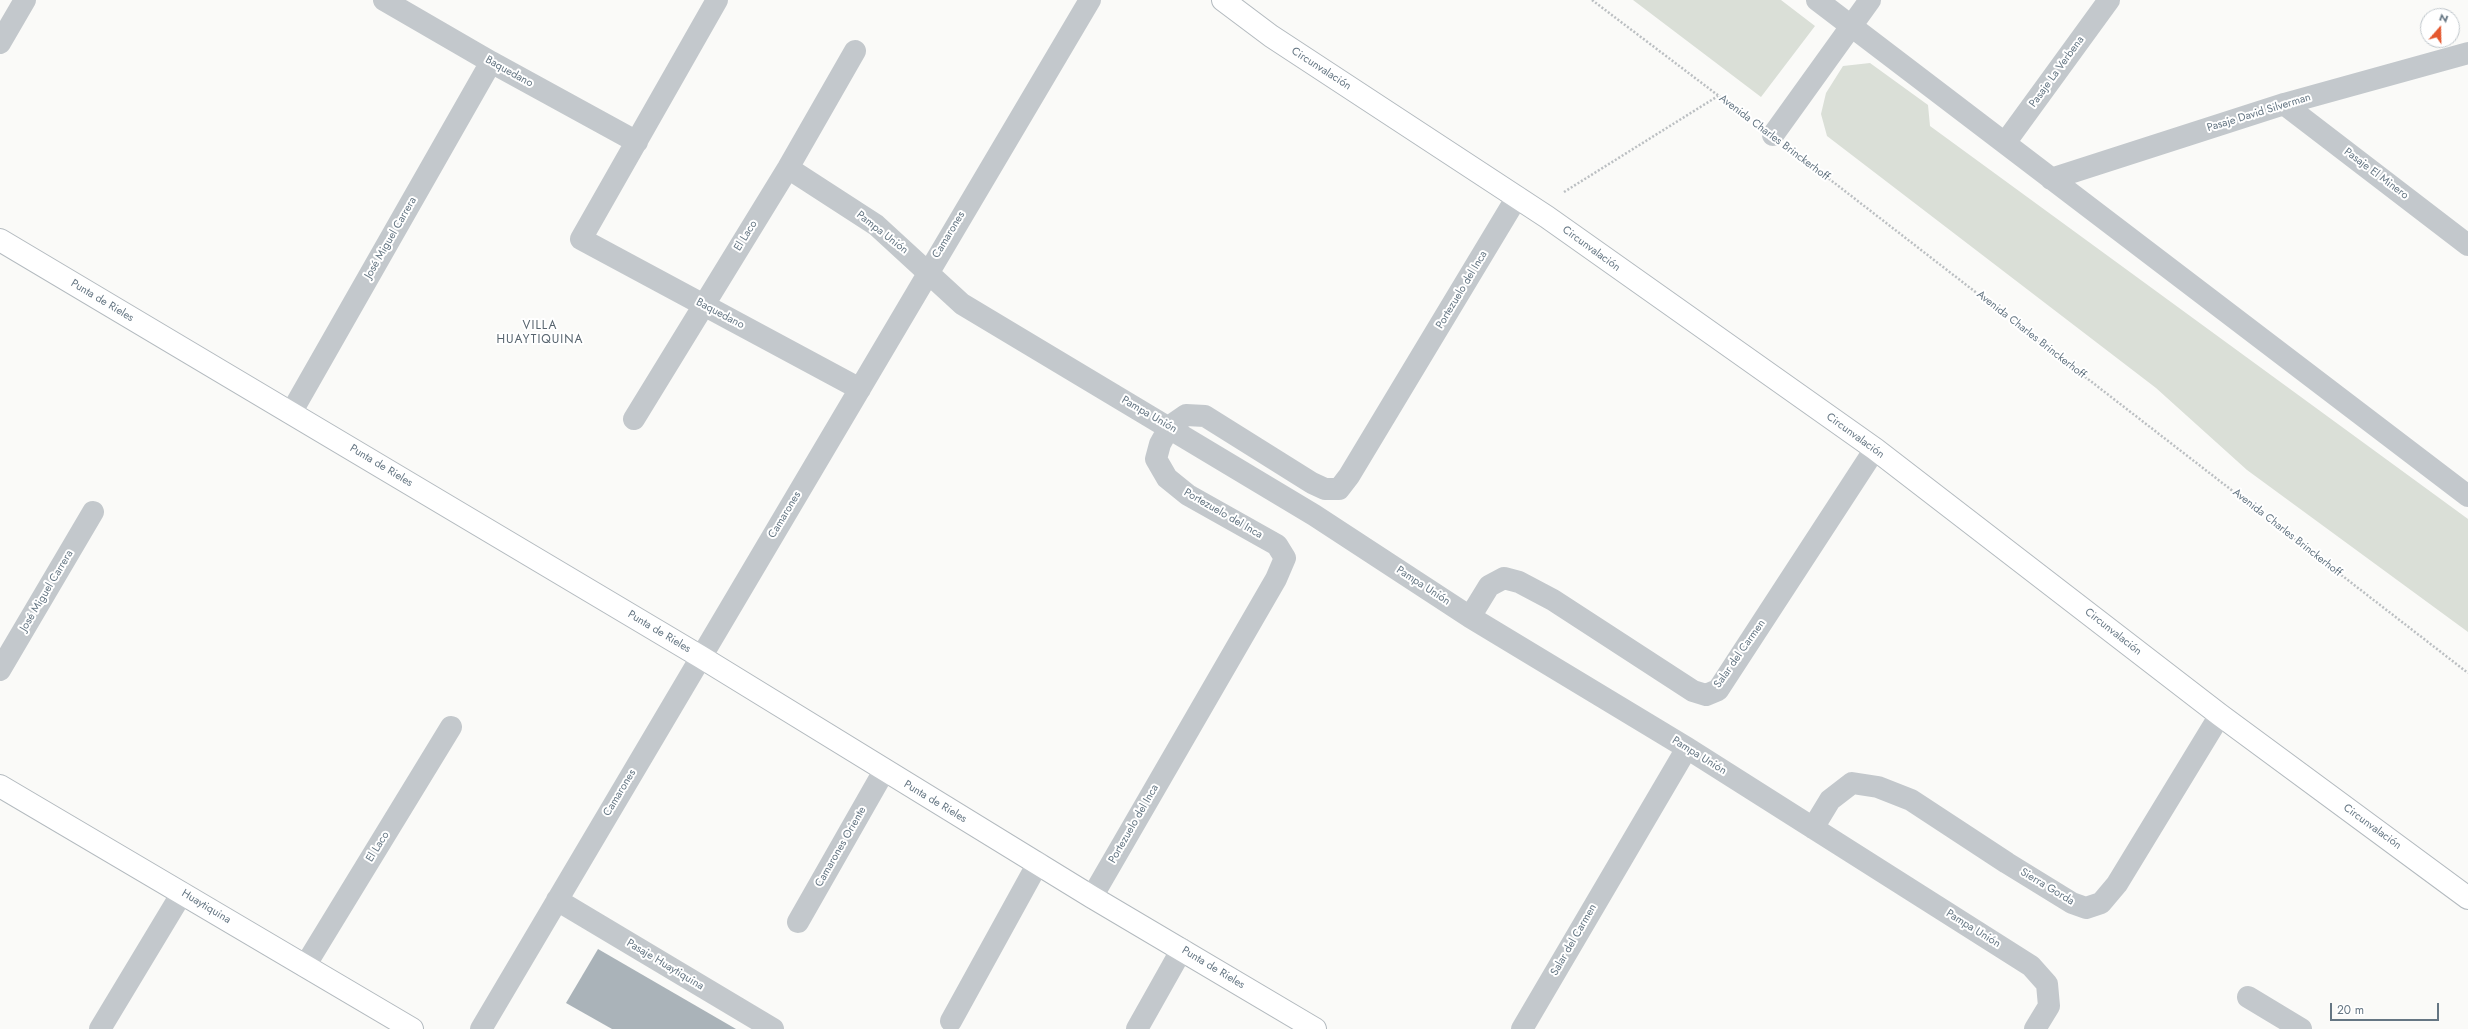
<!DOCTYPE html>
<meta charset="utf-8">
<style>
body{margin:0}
#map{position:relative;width:2468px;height:1029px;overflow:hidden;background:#fafaf8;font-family:Jost,sans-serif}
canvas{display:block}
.north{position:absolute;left:2420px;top:8px;width:40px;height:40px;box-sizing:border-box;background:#fff;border:1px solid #c1c8cd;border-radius:50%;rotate:20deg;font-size:11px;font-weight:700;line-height:16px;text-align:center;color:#657683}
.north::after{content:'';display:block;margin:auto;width:14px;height:18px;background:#e4572e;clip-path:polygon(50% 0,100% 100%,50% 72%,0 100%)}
.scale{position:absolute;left:2330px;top:1003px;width:109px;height:18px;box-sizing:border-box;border:2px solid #657683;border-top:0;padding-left:5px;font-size:12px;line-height:14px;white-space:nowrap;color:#657683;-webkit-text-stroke:3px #fff;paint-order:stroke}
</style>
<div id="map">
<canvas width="2468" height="1029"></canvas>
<div class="north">N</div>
<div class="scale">20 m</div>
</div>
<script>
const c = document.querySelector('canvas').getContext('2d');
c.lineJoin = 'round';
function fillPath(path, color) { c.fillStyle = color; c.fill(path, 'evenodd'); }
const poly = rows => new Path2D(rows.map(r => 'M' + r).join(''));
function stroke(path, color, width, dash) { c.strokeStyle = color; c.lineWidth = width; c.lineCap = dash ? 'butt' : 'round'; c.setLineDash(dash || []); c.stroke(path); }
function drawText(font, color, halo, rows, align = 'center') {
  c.font = font + ' Jost,sans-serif'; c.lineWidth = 4; c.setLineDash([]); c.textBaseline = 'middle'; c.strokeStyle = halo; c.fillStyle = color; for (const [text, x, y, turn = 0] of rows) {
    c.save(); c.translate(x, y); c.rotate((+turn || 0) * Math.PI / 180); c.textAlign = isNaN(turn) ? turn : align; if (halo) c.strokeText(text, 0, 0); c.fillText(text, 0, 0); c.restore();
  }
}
fillPath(poly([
 [1633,0,1781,0,1815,26,1761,97],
 [1870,63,1928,105,1930,126,2468,519,2468,632,2247,470,2156,388,1827,136,1821,114,1826,93,1843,66]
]), '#dadfd7');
fillPath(poly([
 [598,949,736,1029,612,1029,566,1003]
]), '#aab3b9');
const secondary = poly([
 [1223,0,1271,36,1547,217,1875,449,2220,715,2468,898],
 [0,240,701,657,1092,897,1315,1029],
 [0,786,412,1029]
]);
stroke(secondary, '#b3babf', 24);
stroke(poly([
 [1592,0,1748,118],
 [1797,154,2468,673],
 [1564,192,1718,96]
]), '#bbbfc2', 2.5, [2, 2]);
stroke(poly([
 [384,0,491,62,637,142],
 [717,0,581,239,860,389],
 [1817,0,2468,496],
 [0,43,25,0],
 [2284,104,2468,245],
 [1773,135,1870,0],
 [2005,143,2109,0],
 [788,168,876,225,962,304,1314,515,1470,617,1687,748,2031,966,2047,984,2049,1006,2035,1029],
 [2051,179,2284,104,2468,53],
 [291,413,491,62],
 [634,419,788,168,855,51],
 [1470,617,1489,586,1504,578,1519,582,1553,600,1693,691,1706,695,1718,690,1875,449],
 [0,670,93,512],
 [1813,828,1830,800,1852,783,1878,787,1911,800,2007,863,2072,903,2086,908,2101,903,2117,884,2220,715],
 [1092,897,1276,579,1285,558,1277,545,1188,495,1167,478,1156,459,1160,444,1170,426,1186,415,1205,416,1312,483,1325,489,1339,489,1349,476,1517,197],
 [557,900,773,1029],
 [798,922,884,771],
 [305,966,451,727],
 [2248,997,2301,1029],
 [951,1021,1038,863],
 [100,1029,182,893],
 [481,1029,1090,0],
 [1137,1029,1182,949],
 [1522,1029,1687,748]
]), '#c3c8cc', 22);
stroke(secondary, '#fff', 22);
drawText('11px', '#657683', '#fff', [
 ["Circunvalación",1321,69,33],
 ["Baquedano",509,72,29],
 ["Pasaje La Verbena",2057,72,-54],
 ["Pasaje David Silverman",2259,113,-17],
 ["Avenida Charles Brinckerhoff",1774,138,37],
 ["Pasaje El Minero",2376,174,37],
 ["Pampa Unión",882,233,38],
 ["Camarones",949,235,-59],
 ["El Laco",746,236,-58],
 ["José Miguel Carrera",391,238,-60],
 ["Circunvalación",1591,249,36],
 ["Portezuelo del Inca",1462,290,-59],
 ["Punta de Rieles",102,301,31],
 ["Baquedano",720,314,28],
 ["Avenida Charles Brinckerhoff",2031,335,38],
 ["Pampa Unión",1149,415,30],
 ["Circunvalación",1855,436,36],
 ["Punta de Rieles",381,466,31],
 ["Portezuelo del Inca",1223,514,30],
 ["Camarones",785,515,-59],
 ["Avenida Charles Brinckerhoff",2287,533,38],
 ["Pampa Unión",1423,586,33],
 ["José Miguel Carrera",47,591,-59],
 ["Punta de Rieles",659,632,31],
 ["Circunvalación",2113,632,38],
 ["Salar del Carmen",1740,654,-55],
 ["Pampa Unión",1699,756,32],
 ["Camarones",620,793,-59],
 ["Punta de Rieles",935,802,31],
 ["Portezuelo del Inca",1134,824,-60],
 ["Circunvalación",2372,827,36],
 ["El Laco",378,847,-58],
 ["Camarones Oriente",841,847,-60],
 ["Sierra Gorda",2047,887,31],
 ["Huaytiquina",206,907,31],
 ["Pampa Unión",1973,929,32],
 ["Salar del Carmen",1574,940,-60],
 ["Pasaje Huaytiquina",665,965,31],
 ["Punta de Rieles",1213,968,31]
]);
c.letterSpacing = '1px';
drawText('12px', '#57646e', '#fff', [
 ["VILLA",540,326],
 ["HUAYTIQUINA",540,340]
]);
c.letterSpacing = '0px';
</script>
